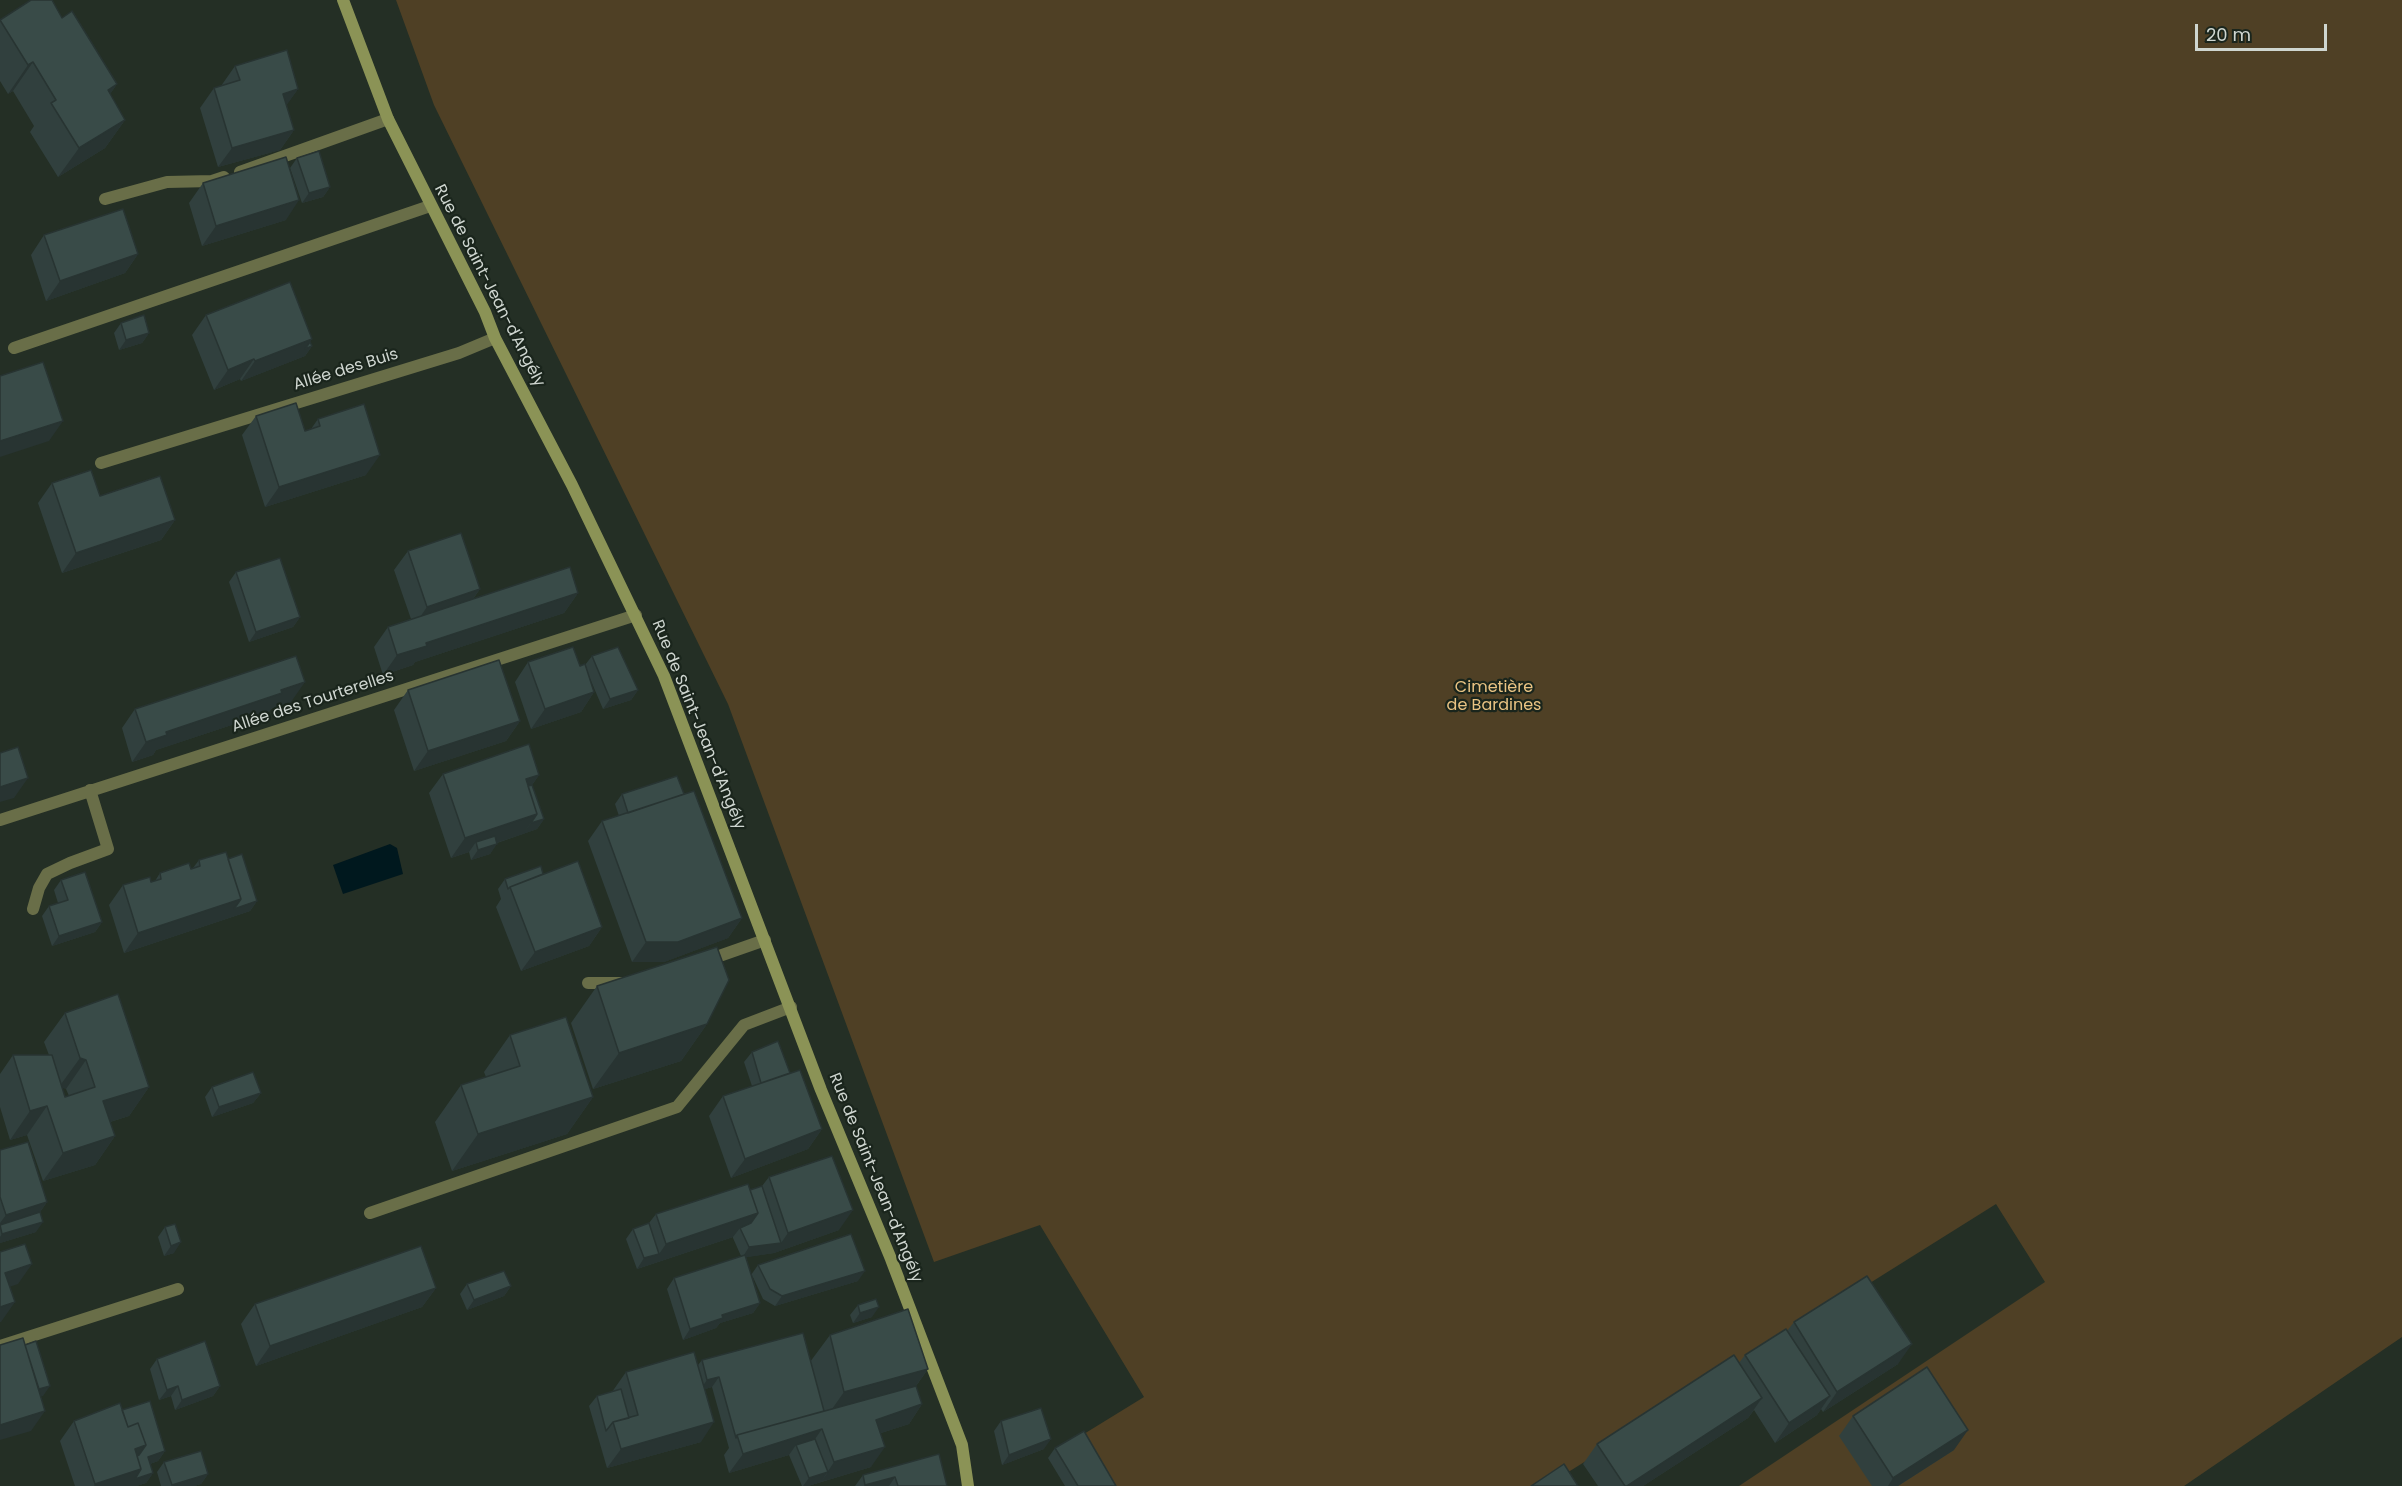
<!DOCTYPE html>
<meta charset="utf-8">
<style>
body{margin:0}
#map{position:relative;width:2402px;height:1486px;overflow:hidden;background:#242f25;font-family:Poppins,sans-serif}
canvas{display:block}
.scale{position:absolute;left:2195px;top:24px;width:132px;height:27px;box-sizing:border-box;border:3px solid #cfd6d0;border-top:0;padding-left:8px;font-size:18px;line-height:21px;white-space:nowrap;color:#cfd6d0;-webkit-text-stroke:4px #1a251c;paint-order:stroke}
</style>
<div id="map">
<canvas width="2402" height="1486"></canvas>
<div class="scale">20 m</div>
</div>
<script>
const c = document.querySelector('canvas').getContext('2d');
c.lineJoin = 'round';
function fillPath(path, color) { c.fillStyle = color; c.fill(path, 'evenodd'); }
const poly = rows => new Path2D(rows.map(r => 'M' + r).join(''));
function stroke(path, color, width, dash) { c.strokeStyle = color; c.lineWidth = width; c.lineCap = dash ? 'butt' : 'round'; c.setLineDash(dash || []); c.stroke(path); }
function drawText(font, color, halo, rows, align = 'center') {
  c.font = font + ' Poppins,sans-serif'; c.lineWidth = 4.5; c.setLineDash([]); c.textBaseline = 'middle'; c.strokeStyle = halo; c.fillStyle = color; for (const [text, x, y, turn = 0] of rows) {
    c.save(); c.translate(x, y); c.rotate((+turn || 0) * Math.PI / 180); c.textAlign = isNaN(turn) ? turn : align; if (halo) c.strokeText(text, 0, 0); c.fillText(text, 0, 0); c.restore();
  }
}
fillPath(poly([
 [396,0,2402,0,2402,1337,2184,1486,1739,1486,2045,1282,1996,1204,1546,1486,1108,1486,1079,1437,1144,1397,1040,1225,934,1262,728,704,434,105]
]), '#4f4025');
fillPath(poly([
 [390,844,397,848,403,874,343,894,333,865]
]), '#00181e');
stroke(poly([
 [240,172,388,119],
 [105,199,167,182,212,181,224,177],
 [14,348,430,206],
 [101,463,459,353,495,338],
 [0,820,636,615],
 [33,909,39,888,47,874,70,863,108,849,90,790],
 [705,961,765,940],
 [588,983,623,983],
 [370,1213,677,1107,744,1025,791,1007],
 [0,1346,178,1289]
]), '#696e48', 12);
stroke(poly([
 [343,0,388,119,485,312,495,338,572,485,664,676,821,1090,891,1259,962,1445,968,1486]
]), '#8b9356', 12);
fillPath(poly([
 [62,18,117,84,110,94,125,120,105,148,58,177,30,132,34,126,13,91,8,94,0,81,0,20],
 [235,66,298,89,286,105,294,130,280,150,218,167,200,108,214,88,221,86],
 [297,158,330,187,323,197,302,203,290,168],
 [203,183,286,220,202,246,189,203],
 [44,235,138,254,125,273,46,301,31,255],
 [206,315,312,339,310,342,312,346,305,356,241,381,240,379,214,390,192,335],
 [121,323,149,333,142,343,119,350,114,333],
 [256,416,305,431,311,429,318,419,366,475,265,507,242,435],
 [52,483,100,496,175,520,161,540,62,573,38,503],
 [408,551,480,589,473,599,578,593,564,613,415,662,413,665,383,675,374,647,388,627,411,619,394,570],
 [236,572,300,617,293,627,249,642,229,582],
 [592,656,638,690,631,700,603,709,588,674,594,692,581,712,531,729,515,682,528,662,585,665],
 [408,690,520,721,506,741,414,771,394,710],
 [291,702,272,708,268,713,156,750,153,755,132,762,122,728,135,709],
 [443,774,539,775,532,785,544,819,537,829,497,843,490,854,471,860,469,852,451,858,429,793],
 [622,794,684,794,742,918,728,938,664,962,632,962,588,841,602,821,619,816,615,804],
 [228,859,257,901,250,911,124,953,109,905,123,885,151,882,155,881,160,873,191,869,193,868,199,860],
 [543,874,602,927,589,946,521,971,496,907,501,899,498,889,505,879],
 [61,880,102,922,95,932,52,946,42,916,49,906,58,903,54,890],
 [597,986,707,1024,681,1061,593,1089,571,1023],
 [65,1013,149,1087,129,1116,110,1122,115,1136,95,1165,43,1181,27,1135,10,1140,0,1107,0,1074,13,1055,49,1055,44,1042],
 [62,1087,66,1089,69,1096,65,1097],
 [510,1035,593,1097,567,1134,452,1171,435,1122,461,1085,486,1077,484,1072],
 [752,1052,790,1073,822,1129,808,1149,731,1178,709,1116,723,1096,752,1086,744,1062],
 [212,1087,261,1093,253,1103,212,1117,205,1097],
 [0,1150,47,1202,40,1212,36,1232,0,1243],
 [769,1177,839,1230,774,1253,746,1257,751,1275,758,1265,858,1281,775,1306,763,1299,752,1275,760,1303,753,1313,720,1323,716,1328,683,1340,667,1289,674,1278,741,1256,733,1238,733,1237,637,1269,626,1239,633,1229,649,1223,656,1214,750,1190,762,1186],
 [165,1227,174,1253,164,1256,158,1237],
 [467,1284,511,1286,504,1296,467,1310,460,1294],
 [436,1288,422,1307,256,1366,241,1324,255,1304],
 [858,1305,872,1317,853,1323,850,1315],
 [1794,1322,1898,1364,1823,1412,1821,1409,1817,1415,1775,1443,1754,1410,1748,1418,1643,1486,1598,1486,1583,1464,1597,1444,1739,1363,1745,1355,1787,1331],
 [830,1335,928,1369,916,1386,922,1404,909,1424,881,1433,871,1467,808,1486,802,1486,789,1455,729,1473,724,1455,729,1448,712,1387,705,1389,701,1442,607,1468,589,1406,597,1396,612,1392,626,1372,698,1365,702,1360,810,1362],
 [157,1359,220,1386,213,1396,175,1410,171,1396,159,1400,150,1369],
 [122,1410,165,1451,158,1461,150,1464,153,1473,146,1483,136,1486,75,1486,60,1441,74,1421],
 [1853,1416,1954,1450,1898,1486,1872,1486,1839,1436],
 [1001,1421,1044,1449,1002,1465,994,1431],
 [1055,1448,1116,1486,1065,1486,1048,1458],
 [939,1454,947,1486,855,1486,863,1475],
 [164,1462,208,1474,201,1484,194,1486,161,1486,157,1472]
]), '#31403e');
fillPath(poly([
 [33,62,13,91,8,94,28,65],
 [117,84,97,113,108,90],
 [298,89,284,109,283,94],
 [125,120,105,148,58,177,79,148],
 [294,130,280,150,218,167,232,148],
 [330,187,323,197,302,203,309,193],
 [299,200,286,220,202,246,216,226],
 [138,254,125,273,46,301,60,281],
 [149,333,142,343,119,350,126,340],
 [312,339,305,349,312,346,305,356,241,381,255,361],
 [254,359,240,379,214,390,228,370],
 [63,421,49,441,0,457,0,441],
 [380,455,366,475,265,507,279,487],
 [175,520,161,540,62,573,76,553],
 [480,589,466,608,413,627,427,607],
 [578,593,564,613,415,662,413,665,383,675,397,655,426,643],
 [300,617,293,627,249,642,256,632],
 [305,682,291,702,272,708,268,713,156,750,153,755,132,762,146,742,166,732,281,690],
 [638,690,631,700,603,709,610,699],
 [594,692,581,712,531,729,545,709],
 [520,721,506,741,414,771,428,751],
 [539,775,525,795,526,779],
 [28,778,14,798,0,802,0,787],
 [537,814,523,834,478,849,476,842,469,852,451,858,465,838],
 [544,819,537,829,523,834,531,823],
 [497,844,490,854,471,860,478,850],
 [241,899,257,901,250,911,124,953,138,933],
 [742,918,728,938,664,962,632,962,646,942],
 [102,922,95,932,52,946,59,936],
 [602,927,589,946,521,971,535,952],
 [707,1024,681,1061,593,1089,619,1053],
 [80,1058,86,1060,66,1089,59,1087],
 [149,1087,129,1116,83,1130,103,1101],
 [261,1093,253,1103,212,1117,219,1107],
 [593,1097,567,1134,452,1171,478,1134],
 [47,1106,27,1135,10,1140,30,1111],
 [822,1129,808,1149,731,1178,745,1159],
 [115,1136,95,1165,43,1181,63,1153],
 [47,1202,33,1222,0,1229,0,1223,6,1215],
 [853,1210,839,1230,774,1253,742,1258,749,1247,781,1243,788,1233],
 [758,1213,744,1233,740,1228,733,1237,637,1269,644,1258,659,1254,666,1244],
 [43,1222,36,1232,0,1243,0,1237,2,1234],
 [181,1242,174,1253,164,1256,171,1246],
 [32,1264,18,1284,0,1290,5,1273],
 [865,1271,858,1281,775,1306,782,1296],
 [511,1286,504,1296,467,1310,474,1300],
 [436,1288,422,1307,256,1366,270,1346],
 [15,1302,1,1322,0,1322,0,1307],
 [760,1303,753,1313,720,1323,716,1328,683,1340,690,1329,722,1315],
 [879,1307,872,1317,853,1323,860,1313],
 [1912,1344,1898,1364,1823,1412,1837,1392],
 [928,1369,902,1405,818,1429,844,1392],
 [719,1377,712,1387,699,1391,707,1380],
 [50,1386,43,1396,23,1402,30,1392],
 [178,1386,171,1396,159,1400,167,1390],
 [220,1386,213,1396,175,1410,182,1400],
 [1830,1396,1817,1415,1775,1443,1789,1423],
 [1762,1398,1748,1418,1643,1486,1627,1486],
 [922,1404,909,1424,862,1439,876,1420],
 [45,1411,31,1431,0,1440,0,1425],
 [714,1422,701,1442,607,1468,621,1449],
 [822,1429,808,1449,796,1445,789,1455,729,1473,743,1454],
 [1968,1430,1954,1450,1898,1486,1888,1486,1893,1478],
 [1051,1439,1044,1449,1002,1465,1009,1455],
 [146,1445,132,1465,135,1449],
 [885,1447,871,1467,821,1482,834,1462],
 [165,1451,158,1461,141,1467,148,1457],
 [141,1469,153,1473,146,1483,136,1486,94,1486,95,1484],
 [828,1472,821,1482,808,1486,803,1486,809,1478],
 [208,1474,201,1484,194,1486,171,1486],
 [895,1477,889,1486,864,1486,865,1485]
]), '#283432');
const building = poly([
 [31,0,52,0,62,18,72,11,117,84,108,90,125,120,79,148,51,103,56,100,33,62,28,65,0,20,31,0],
 [287,50,298,89,283,94,294,130,232,148,214,88,240,80,235,66,287,50],
 [319,151,330,187,309,193,297,158,319,151],
 [286,157,299,200,216,226,203,183,286,157],
 [123,209,138,254,60,281,44,235,123,209],
 [290,282,312,339,255,361,254,359,228,370,206,315,290,282],
 [144,315,149,333,126,340,121,323,144,315],
 [310,342,312,346,305,349,310,342],
 [43,362,63,421,0,441,0,376,43,362],
 [296,403,305,431,320,426,318,419,364,404,380,455,279,487,256,416,296,403],
 [91,470,100,496,160,476,175,520,76,553,52,483,91,470],
 [461,533,480,589,427,607,408,551,461,533],
 [280,558,300,617,256,632,236,572,280,558],
 [570,567,578,593,426,643,427,646,397,655,388,627,570,567],
 [573,647,580,666,585,664,594,692,545,709,528,662,573,647],
 [618,647,638,690,610,699,592,656,618,647],
 [296,656,305,682,281,690,282,693,166,732,167,735,146,742,135,709,296,656],
 [499,660,520,721,428,751,408,690,499,660],
 [529,744,539,775,526,779,537,814,465,838,443,774,529,744],
 [18,747,28,778,0,787,0,753,18,747],
 [677,776,684,794,628,813,622,794,677,776],
 [532,785,544,819,531,823,537,814,528,786,532,785],
 [694,791,742,918,678,942,646,942,602,821,694,791],
 [495,836,497,844,478,850,476,842,495,836],
 [226,852,241,899,138,933,123,885,150,877,151,882,161,879,160,873,189,863,191,869,200,866,199,860,226,852],
 [242,854,257,901,234,909,241,899,228,859,242,854],
 [578,861,602,927,535,952,510,887,578,861],
 [541,866,543,874,510,887,508,889,505,879,541,866],
 [85,872,102,922,59,936,49,906,68,900,61,880,85,872],
 [717,947,729,980,707,1024,619,1053,597,986,717,947],
 [118,994,149,1087,103,1101,115,1136,63,1153,47,1106,30,1111,13,1055,52,1055,65,1097,95,1087,86,1060,80,1058,65,1013,118,994],
 [566,1017,593,1097,478,1134,461,1085,520,1066,510,1035,566,1017],
 [778,1041,790,1073,761,1083,752,1052,778,1041],
 [800,1070,822,1129,745,1159,723,1096,800,1070],
 [253,1072,261,1093,219,1107,212,1087,253,1072],
 [28,1142,47,1202,6,1215,0,1197,0,1150,28,1142],
 [832,1156,853,1210,788,1233,769,1177,832,1156],
 [748,1184,758,1213,666,1244,656,1214,748,1184],
 [762,1186,781,1243,749,1247,740,1228,751,1223,758,1213,750,1190,762,1186],
 [40,1212,43,1222,2,1234,0,1225,40,1212],
 [649,1223,659,1254,644,1258,633,1229,649,1223],
 [175,1224,181,1242,171,1246,165,1227,175,1224],
 [851,1234,865,1271,782,1296,770,1289,758,1265,851,1234],
 [25,1244,32,1264,5,1273,15,1302,0,1307,0,1252,25,1244],
 [421,1246,436,1288,270,1346,255,1304,421,1246],
 [745,1255,760,1303,722,1315,723,1318,690,1329,674,1278,745,1255],
 [504,1271,511,1286,474,1300,467,1284,504,1271],
 [1867,1276,1912,1344,1837,1392,1794,1322,1867,1276],
 [876,1299,879,1307,860,1313,858,1305,876,1299],
 [908,1309,928,1369,844,1392,830,1335,908,1309],
 [1786,1329,1830,1396,1789,1423,1745,1355,1786,1329],
 [803,1333,824,1411,737,1435,736,1438,719,1377,707,1380,702,1360,803,1333],
 [23,1338,45,1411,0,1425,0,1345,23,1338],
 [36,1341,50,1386,39,1389,25,1345,36,1341],
 [205,1341,220,1386,182,1400,178,1386,167,1390,157,1359,205,1341],
 [694,1352,714,1422,621,1449,613,1422,638,1415,626,1372,694,1352],
 [1734,1355,1762,1398,1627,1486,1625,1486,1597,1444,1734,1355],
 [1927,1367,1968,1430,1893,1478,1853,1416,1927,1367],
 [916,1386,922,1404,876,1420,885,1447,834,1462,822,1429,743,1454,737,1435,916,1386],
 [621,1389,629,1418,613,1422,606,1431,597,1396,621,1389],
 [150,1401,165,1451,148,1457,153,1473,135,1479,141,1469,137,1456,139,1455,146,1445,138,1423,128,1427,122,1410,150,1401],
 [120,1403,128,1427,138,1423,146,1445,135,1449,141,1469,95,1484,74,1421,120,1403],
 [1041,1408,1051,1439,1009,1455,1001,1421,1041,1408],
 [1084,1431,1116,1486,1078,1486,1055,1448,1084,1431],
 [815,1439,828,1472,809,1478,796,1445,815,1439],
 [201,1451,208,1474,172,1485,164,1462,201,1451],
 [939,1454,947,1486,898,1486,895,1477,865,1485,863,1475,939,1454],
 [1564,1464,1578,1486,1531,1486,1564,1464]
]);
fillPath(building, '#394b48');
stroke(building, '#283432', 1.5);
drawText('16px', '#cfd6d0', '#1a251c', [
 ["Rue de Saint-Jean-d'Angély",489,286,63],
 ["Allée des Buis",346,370,-17],
 ["Allée des Tourterelles",313,702,-18],
 ["Rue de Saint-Jean-d'Angély",698,725,68],
 ["Rue de Saint-Jean-d'Angély",875,1178,68]
]);
drawText('16px', '#e9c383', '#1a251c', [
 ["Cimetière",1494,688],
 ["de Bardines",1494,706]
]);
</script>
